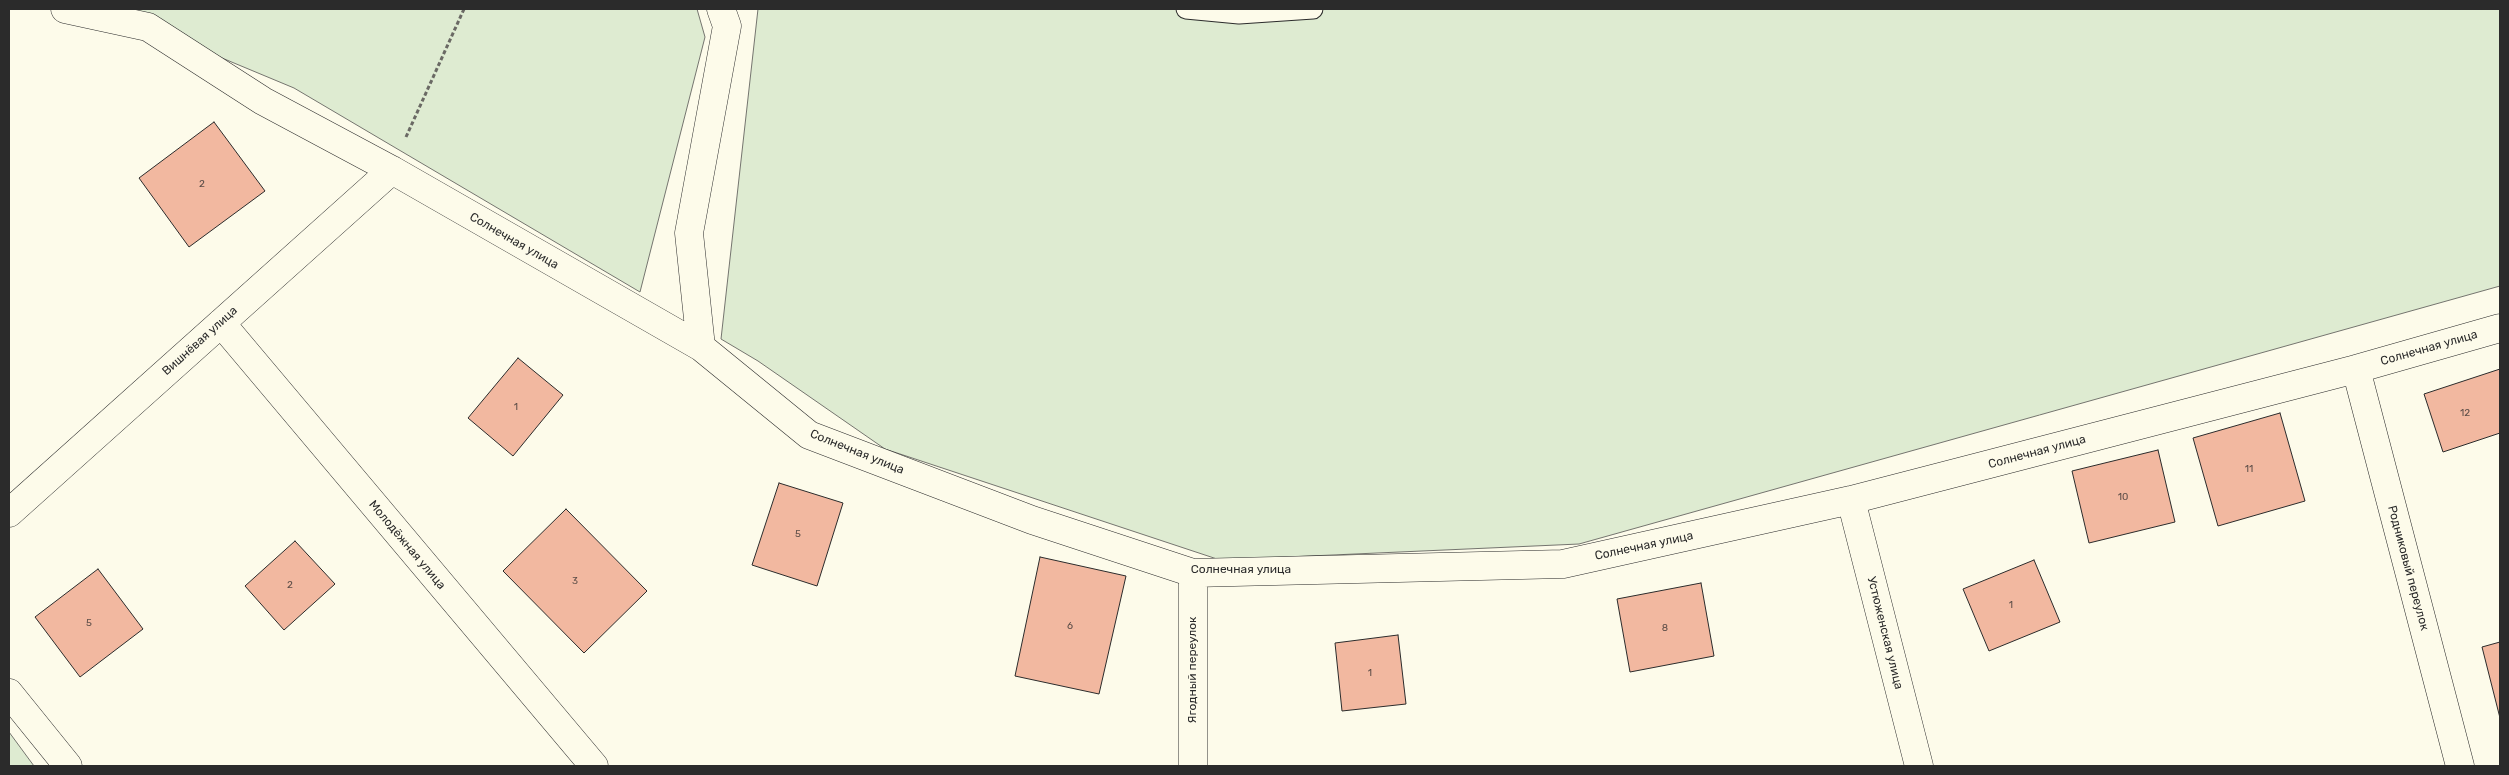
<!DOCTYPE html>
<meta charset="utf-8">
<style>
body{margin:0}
#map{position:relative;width:2509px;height:775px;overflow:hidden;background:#fdfbea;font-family:Rubik,sans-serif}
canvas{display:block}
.frame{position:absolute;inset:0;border:10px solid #2b2b2b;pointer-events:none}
</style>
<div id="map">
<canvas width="2509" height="775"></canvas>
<div class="frame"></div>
</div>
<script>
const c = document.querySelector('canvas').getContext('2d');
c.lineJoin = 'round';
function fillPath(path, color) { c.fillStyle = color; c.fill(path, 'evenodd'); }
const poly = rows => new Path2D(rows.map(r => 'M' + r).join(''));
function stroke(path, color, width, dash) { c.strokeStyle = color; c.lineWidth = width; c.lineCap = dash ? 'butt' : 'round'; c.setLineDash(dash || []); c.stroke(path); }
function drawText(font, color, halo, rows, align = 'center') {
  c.font = font + ' Rubik,sans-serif'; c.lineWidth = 4; c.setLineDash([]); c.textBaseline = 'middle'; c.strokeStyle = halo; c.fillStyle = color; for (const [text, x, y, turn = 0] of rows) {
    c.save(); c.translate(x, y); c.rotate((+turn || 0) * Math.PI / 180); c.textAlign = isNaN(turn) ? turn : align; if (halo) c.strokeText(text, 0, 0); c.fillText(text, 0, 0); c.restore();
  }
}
const green = poly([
 [87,9,697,9,705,37,640,292,294,88,114,13,87,9],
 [758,9,2500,9,2500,286,1579,544,1220,560,885,449,758,361,721,339,758,9],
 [9,732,34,766,9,766,9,732]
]);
fillPath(green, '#deebd1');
stroke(green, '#74746e', 1);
const building = poly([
 [214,122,265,191,189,247,139,178,214,122],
 [518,358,563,395,513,456,468,418,518,358],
 [2500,369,2500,433,2443,452,2424,394,2500,369],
 [2280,413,2305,501,2218,526,2193,438,2280,413],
 [2158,450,2175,522,2089,543,2072,471,2158,450],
 [779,483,843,503,817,586,752,565,779,483],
 [566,509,647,591,584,653,503,571,566,509],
 [295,541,335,584,284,630,245,586,295,541],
 [1040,557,1126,576,1099,694,1015,676,1040,557],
 [2034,560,2060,622,1989,651,1963,589,2034,560],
 [98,569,143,629,80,677,35,617,98,569],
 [1701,583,1714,656,1630,672,1617,599,1701,583],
 [1398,635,1406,704,1342,711,1335,643,1398,635],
 [2500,642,2500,718,2482,647,2500,642]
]);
fillPath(building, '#f2b8a0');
stroke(building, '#2b2b2b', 1);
const lane = poly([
 [1186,9,1239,14,1313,9]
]);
const street = poly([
 [65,9,148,27,263,101,392,170,701,347,809,435,1032,520,1193,573,1563,564,1851,500,2356,369,2500,328],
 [221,323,594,766],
 [701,347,689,233,727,26,721,9],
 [2356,369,2460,766],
 [1851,500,1919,766],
 [9,513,392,170],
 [9,693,68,766],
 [1193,766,1193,573]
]);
stroke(lane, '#2b2b2b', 21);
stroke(street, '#2b2b2b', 29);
stroke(poly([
 [406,137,464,9]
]), '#6a6964', 3, [4, 2.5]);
stroke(lane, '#fdfbea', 19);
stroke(street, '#fdfbea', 28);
drawText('10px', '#5d4e48', null, [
 ["2",202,184],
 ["1",516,407],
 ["12",2465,413],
 ["11",2249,469],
 ["10",2123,497],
 ["5",798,534],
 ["3",575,581],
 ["2",290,585],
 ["1",2011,605],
 ["5",89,623],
 ["6",1070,626],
 ["8",1665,628],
 ["1",1370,673]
]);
drawText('12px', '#2b2b2b', '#fdfbea', [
 ["Солнечная улица",514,241,30],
 ["Вишнёвая улица",200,341,-42],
 ["Солнечная улица",2429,348,-16],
 ["Солнечная улица",857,452,22],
 ["Солнечная улица",2037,452,-15],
 ["Молодёжная улица",407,545,50],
 ["Солнечная улица",1644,546,-12],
 ["Родниковый переулок",2408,568,75],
 ["Солнечная улица",1241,570],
 ["Устюженская улица",1885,633,76],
 ["Ягодный переулок",1193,670,-90]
]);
</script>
